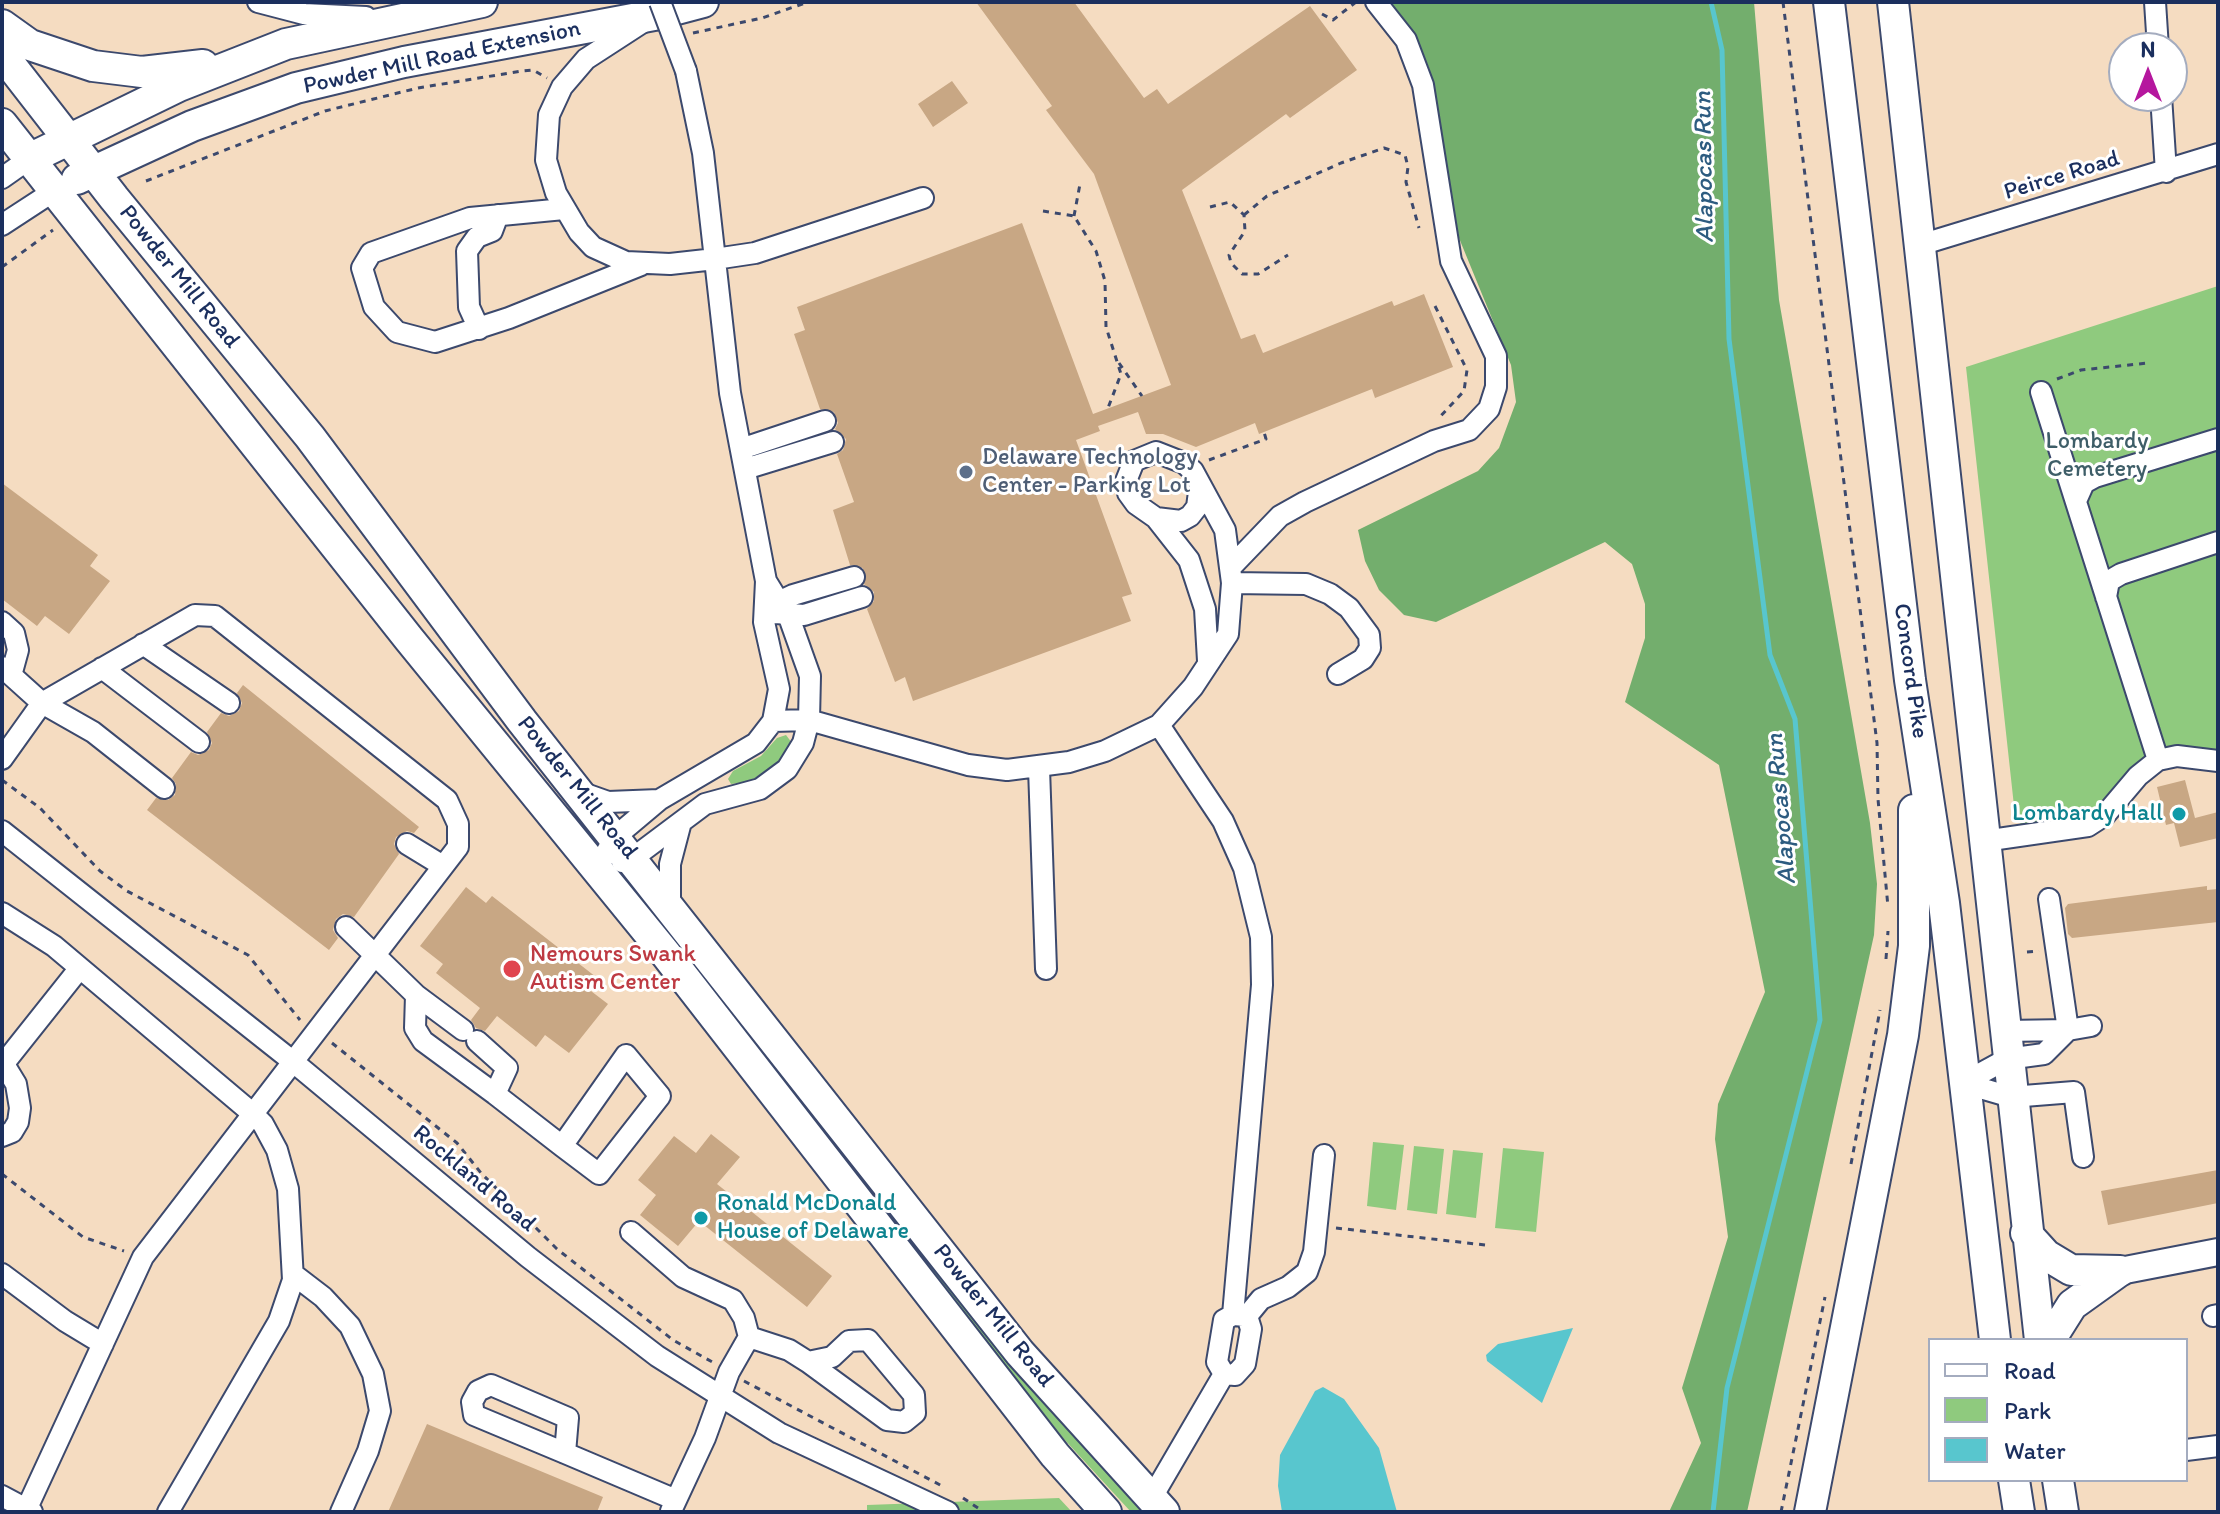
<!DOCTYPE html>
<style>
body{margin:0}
#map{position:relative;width:2220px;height:1514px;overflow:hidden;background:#f5dcc1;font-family:Itim,sans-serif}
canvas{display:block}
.frame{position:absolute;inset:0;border:4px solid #1b2f5e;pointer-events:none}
.legend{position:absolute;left:1928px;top:1338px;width:260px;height:144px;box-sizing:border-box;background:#fff;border:2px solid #a4acbf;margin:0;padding:10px 14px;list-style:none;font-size:24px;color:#1b2f5e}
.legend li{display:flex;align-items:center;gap:16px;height:40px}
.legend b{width:40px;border:2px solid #a4acbf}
.north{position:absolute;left:2108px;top:32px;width:80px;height:80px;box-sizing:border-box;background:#fff;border:2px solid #a4acbf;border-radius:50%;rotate:0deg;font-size:22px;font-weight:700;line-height:32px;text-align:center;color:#1b2f5e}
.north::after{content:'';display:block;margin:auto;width:28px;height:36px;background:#b5179e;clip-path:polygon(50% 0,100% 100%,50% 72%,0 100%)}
</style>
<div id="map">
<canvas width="2220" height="1514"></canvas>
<div class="frame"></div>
<ul class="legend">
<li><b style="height:10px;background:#fff"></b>Road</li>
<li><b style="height:22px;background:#8fca7e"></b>Park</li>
<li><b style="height:22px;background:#58c6ce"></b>Water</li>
</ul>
<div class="north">N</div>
</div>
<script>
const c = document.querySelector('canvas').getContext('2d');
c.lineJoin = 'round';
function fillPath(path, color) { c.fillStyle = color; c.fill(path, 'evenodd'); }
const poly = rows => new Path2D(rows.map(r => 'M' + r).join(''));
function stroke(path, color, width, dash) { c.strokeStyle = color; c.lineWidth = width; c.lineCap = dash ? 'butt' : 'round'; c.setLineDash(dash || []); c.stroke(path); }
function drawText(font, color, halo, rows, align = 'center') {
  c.font = font + ' Itim,sans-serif'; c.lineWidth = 6; c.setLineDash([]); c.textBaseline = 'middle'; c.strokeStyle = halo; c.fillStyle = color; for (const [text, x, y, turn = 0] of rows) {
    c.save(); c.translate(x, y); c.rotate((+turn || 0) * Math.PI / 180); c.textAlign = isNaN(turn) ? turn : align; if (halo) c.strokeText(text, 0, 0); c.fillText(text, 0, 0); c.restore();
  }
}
fillPath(poly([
 [2218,286,2218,753,2144,760,2131,769,2104,806,2090,816,2022,826,2015,815,1966,367],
 [786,735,792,743,777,763,749,782,731,784,728,779,733,771,761,756,777,738],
 [634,885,1071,1431,1145,1512,1131,1512,1063,1438,629,886],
 [1373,1142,1404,1145,1396,1210,1367,1206],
 [1414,1146,1444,1149,1437,1214,1407,1210],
 [1503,1148,1544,1152,1536,1232,1495,1228],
 [1453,1150,1483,1153,1476,1218,1446,1214],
 [1059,1498,1072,1512,867,1512,867,1505]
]), '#8fca7e');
fillPath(poly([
 [1390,2,1754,2,1779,300,1870,823,1877,884,1874,935,1747,1512,1669,1512,1701,1443,1682,1388,1728,1237,1715,1139,1718,1104,1765,992,1719,765,1625,702,1645,638,1645,604,1632,564,1605,542,1436,622,1404,615,1379,590,1365,561,1358,530,1478,471,1499,448,1516,402,1511,365,1459,238,1429,68,1414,35]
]), '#73ae6d');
fillPath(poly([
 [1573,1328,1542,1403,1487,1361,1486,1355,1498,1344],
 [1323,1387,1344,1399,1379,1448,1397,1512,1282,1512,1278,1486,1280,1455,1315,1391]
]), '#58c6ce');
stroke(poly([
 [1711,2,1722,50,1729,339,1770,655,1795,719,1820,1020,1727,1388,1713,1512]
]), '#58c6ce', 5);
fillPath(poly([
 [976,2,1074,2,1144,98,1157,89,1168,104,1310,6,1357,70,1290,118,1286,114,1182,190,1241,339,1255,334,1263,353,1392,301,1394,306,1424,294,1453,367,1375,398,1372,389,1259,434,1255,423,1196,447,1163,434,1146,434,1138,412,1098,426,1100,431,1076,440,1132,594,1122,597,1131,621,913,701,905,677,895,682,867,609,874,601,874,592,864,584,863,568,850,565,833,510,854,502,837,454,843,450,846,439,835,429,838,423,834,412,820,409,794,334,805,330,797,307,1022,223,1093,414,1171,385,1094,174,1046,110,1052,106],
 [952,81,968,103,933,127,918,104],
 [2,483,98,555,90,566,110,581,69,634,45,616,37,626,2,599],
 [243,685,419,827,414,833,407,831,396,837,394,844,399,854,354,917,343,914,336,919,333,930,338,938,329,950,147,810,156,798,168,800,175,795,176,784,172,778,191,752,198,755,209,750,212,743,207,732,221,713,229,716,239,711,242,703,237,693],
 [2185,780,2195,818,2218,812,2218,838,2180,847,2174,823,2166,825,2157,787],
 [2207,886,2207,890,2218,889,2218,922,2072,938,2068,934,2065,908,2068,904],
 [466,887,486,903,492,896,596,977,587,988,608,1004,569,1053,545,1035,536,1047,497,1016,485,1031,476,1028,471,1020,480,1008,436,973,443,964,420,946],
 [711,1134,740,1157,717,1184,832,1276,807,1307,699,1221,678,1246,640,1215,656,1195,638,1180,674,1136,696,1153],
 [2218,1170,2218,1203,2108,1225,2101,1191],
 [427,1424,603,1497,597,1512,388,1512]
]), '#c8a784');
const minor = poly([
 [258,2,304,14,366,17],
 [2155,2,2158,48],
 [643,22,586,59,562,87,549,115,546,160,556,193,579,232,593,247,626,262,670,264,715,259,755,253,923,198],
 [2161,96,2166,172],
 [2,178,29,159],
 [564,209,470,218,371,253,362,268,374,307,397,332,435,342,509,318,641,265],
 [2,225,54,191],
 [1920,245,2218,154],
 [479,329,469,307,467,251,477,237,492,231,498,215],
 [2041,392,2158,760],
 [741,449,825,421],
 [745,469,833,442],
 [2076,501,2084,483,2095,477,2218,439],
 [1156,518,1181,521,1190,516,1197,507,1200,484],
 [1231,567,1280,516,1305,502,1434,441,1469,430,1489,409,1496,387,1496,356,1451,261,1423,85,1406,40,1376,2],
 [1232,583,1306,584,1330,594,1349,608,1369,635,1370,648,1363,659,1338,674],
 [2106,597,2109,581,2121,574,2218,542],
 [768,607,793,595,854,577],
 [775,613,804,615,862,597],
 [2,622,14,633,18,650,12,672],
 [143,644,229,703],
 [2,667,42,703,93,732,164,788],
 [102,668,199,742],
 [773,721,809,720,968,765,1007,770,1069,762,1105,751,1159,725,1193,687,1228,634,1232,583,1225,530,1193,471,1184,463,1156,452,1134,461,1126,481,1128,493,1136,504,1156,518,1189,560,1205,609,1208,661],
 [1159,725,1223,821,1244,868,1261,937,1262,985,1233,1315],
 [2,759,42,703,195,615,215,616,447,800,458,824,458,847,143,1257,27,1508],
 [1039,768,1046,969],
 [577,791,608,802,659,800],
 [2,831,291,1060,528,1257,657,1356,779,1433,948,1512],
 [1984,841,2088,826,2105,815,2138,776,2158,760,2177,756,2218,761],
 [407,844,443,866],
 [622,862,633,858,705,804,760,789,787,769,803,743,809,720,810,676,790,620,766,581],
 [597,869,615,837,659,800,756,743,773,721,779,689,764,622,766,581,730,393,703,153,686,71],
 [2049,899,2068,1030],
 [670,907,670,864,681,822],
 [2,913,54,946,252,1113,263,1124,277,1150,288,1189,293,1280,279,1321,168,1512],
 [346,927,416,995,415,1028,423,1041,495,1094,562,1146,599,1174,660,1096,626,1055,562,1146],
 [416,995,463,1030],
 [2005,1031,2068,1030,2091,1026],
 [477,1041,507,1068,495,1094],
 [2,1061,16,1084,20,1108,18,1122,12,1132,2,1136],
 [5,1062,79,969],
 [1963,1083,2011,1097,2074,1092,2083,1157],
 [1963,1083,2007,1059,2044,1054,2068,1030],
 [631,1232,683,1277,733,1300,744,1318,749,1337,729,1372,705,1438,671,1511],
 [2,1274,65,1321,103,1344],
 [293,1274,323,1297,350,1326,373,1374,380,1411,368,1451,341,1512],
 [1233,1315,1247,1316,1251,1329,1245,1364,1235,1375,1224,1374,1217,1362,1224,1320,1233,1315],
 [1247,1316,1261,1299,1288,1287,1307,1272,1314,1252,1324,1155],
 [2213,1316,2218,1315],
 [749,1337,789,1350,808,1362,887,1420,904,1422,915,1413,914,1395,868,1340,849,1341,832,1357,808,1362],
 [2186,1450,2218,1446],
 [565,1453,568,1418,491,1385,478,1391,472,1402,474,1415,565,1453,676,1500],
 [2,1496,32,1512],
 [1151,1499,1224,1374]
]);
const major = poly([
 [2120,1271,2218,1252]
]);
const highway = poly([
 [1829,2,1910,680,1944,903,1995,1340],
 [1893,2,2040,1340],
 [2,25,30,45,93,66,142,72,203,65],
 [2,54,114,198,310,437,522,721,1020,1353,1164,1512],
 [2,124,409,639,665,953,1055,1455,1106,1512],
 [29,159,179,86,286,44,482,2],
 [77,179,192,126,296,88,404,62,654,15,703,2],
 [2026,1233,2046,1255,2071,1270,2120,1271],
 [2050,1340,2072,1305,2118,1272],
 [2014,1480,2019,1512],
 [2058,1480,2063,1512],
 [1810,1512,1903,1035,1914,946,1914,810]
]);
stroke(minor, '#3c496d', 24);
stroke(major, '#3c496d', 30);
stroke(highway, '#3c496d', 34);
stroke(poly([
 [1783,2,1877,743,1878,799,1888,907],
 [1322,14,1333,20,1356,2],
 [693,33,762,18,808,2],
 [146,181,325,111,418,88,522,71,533,70,547,78],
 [1210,207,1230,202,1244,215,1245,231,1229,255,1231,263,1242,274,1258,274,1288,255],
 [1043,211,1074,216,1096,251,1105,281,1106,327,1121,374,1108,408],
 [1244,215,1267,196,1341,163,1384,148,1405,155,1408,167,1406,182,1419,228],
 [1074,216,1080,184],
 [2,267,53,230],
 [1435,306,1467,370,1464,391,1438,419],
 [1119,363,1142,396],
 [2057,379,2081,370,2148,363],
 [1209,460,1266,439,1264,432],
 [2,780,40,808,100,871,127,891,248,955,300,1020],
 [2027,952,2039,951],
 [1886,959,1888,931],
 [332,1043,457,1143,481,1173,557,1249,673,1340,714,1363],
 [1851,1164,1880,1010],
 [2,1174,83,1237,124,1251],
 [1336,1228,1485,1245],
 [744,1381,942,1486],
 [963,1498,984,1512],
 [1781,1512,1825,1297]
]), '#3c496d', 3, [6, 6]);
stroke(minor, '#fff', 20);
stroke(major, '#fff', 26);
stroke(highway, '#fff', 30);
const minorBridge = poly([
 [660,2,686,71]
]);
stroke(minorBridge, '#3c496d', 24, []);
stroke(minorBridge, '#fff', 20);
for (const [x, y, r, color] of [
 [966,472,8,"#5c6f8a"],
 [2179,814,8,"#0f9aa8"],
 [512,969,10,"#e0444e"],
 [701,1218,8,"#0f9aa8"]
]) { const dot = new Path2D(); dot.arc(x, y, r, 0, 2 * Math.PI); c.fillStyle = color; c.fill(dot); stroke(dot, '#fff', 3); }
drawText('24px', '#1b2f5e', '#fff', [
 ["Powder Mill Road Extension",442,58,-12],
 ["Peirce Road",2062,176,-17],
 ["Powder Mill Road",179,277,51],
 ["Concord Pike",1910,671,82],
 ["Powder Mill Road",577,788,51],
 ["Rockland Road",474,1179,40],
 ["Powder Mill Road",993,1316,51]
]);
drawText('24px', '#3e5e68', '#fff', [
 ["Lombardy",2097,442],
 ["Cemetery",2097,470]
]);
drawText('24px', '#4e5e75', '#fff', [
 ["Delaware Technology",982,458],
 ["Center - Parking Lot",982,486]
], 'left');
drawText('24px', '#0d838f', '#fff', [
 ["Lombardy Hall",2163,814],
 ["Ronald McDonald",717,1204,"left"],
 ["House of Delaware",717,1232,"left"]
], 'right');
drawText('24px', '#be3a42', '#fff', [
 ["Nemours Swank",530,955],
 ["Autism Center",530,983]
], 'left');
drawText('italic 26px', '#2d5c80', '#fff', [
 ["Alapocas Run",1705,167,-91],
 ["Alapocas Run",1782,809,-95]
]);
</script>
